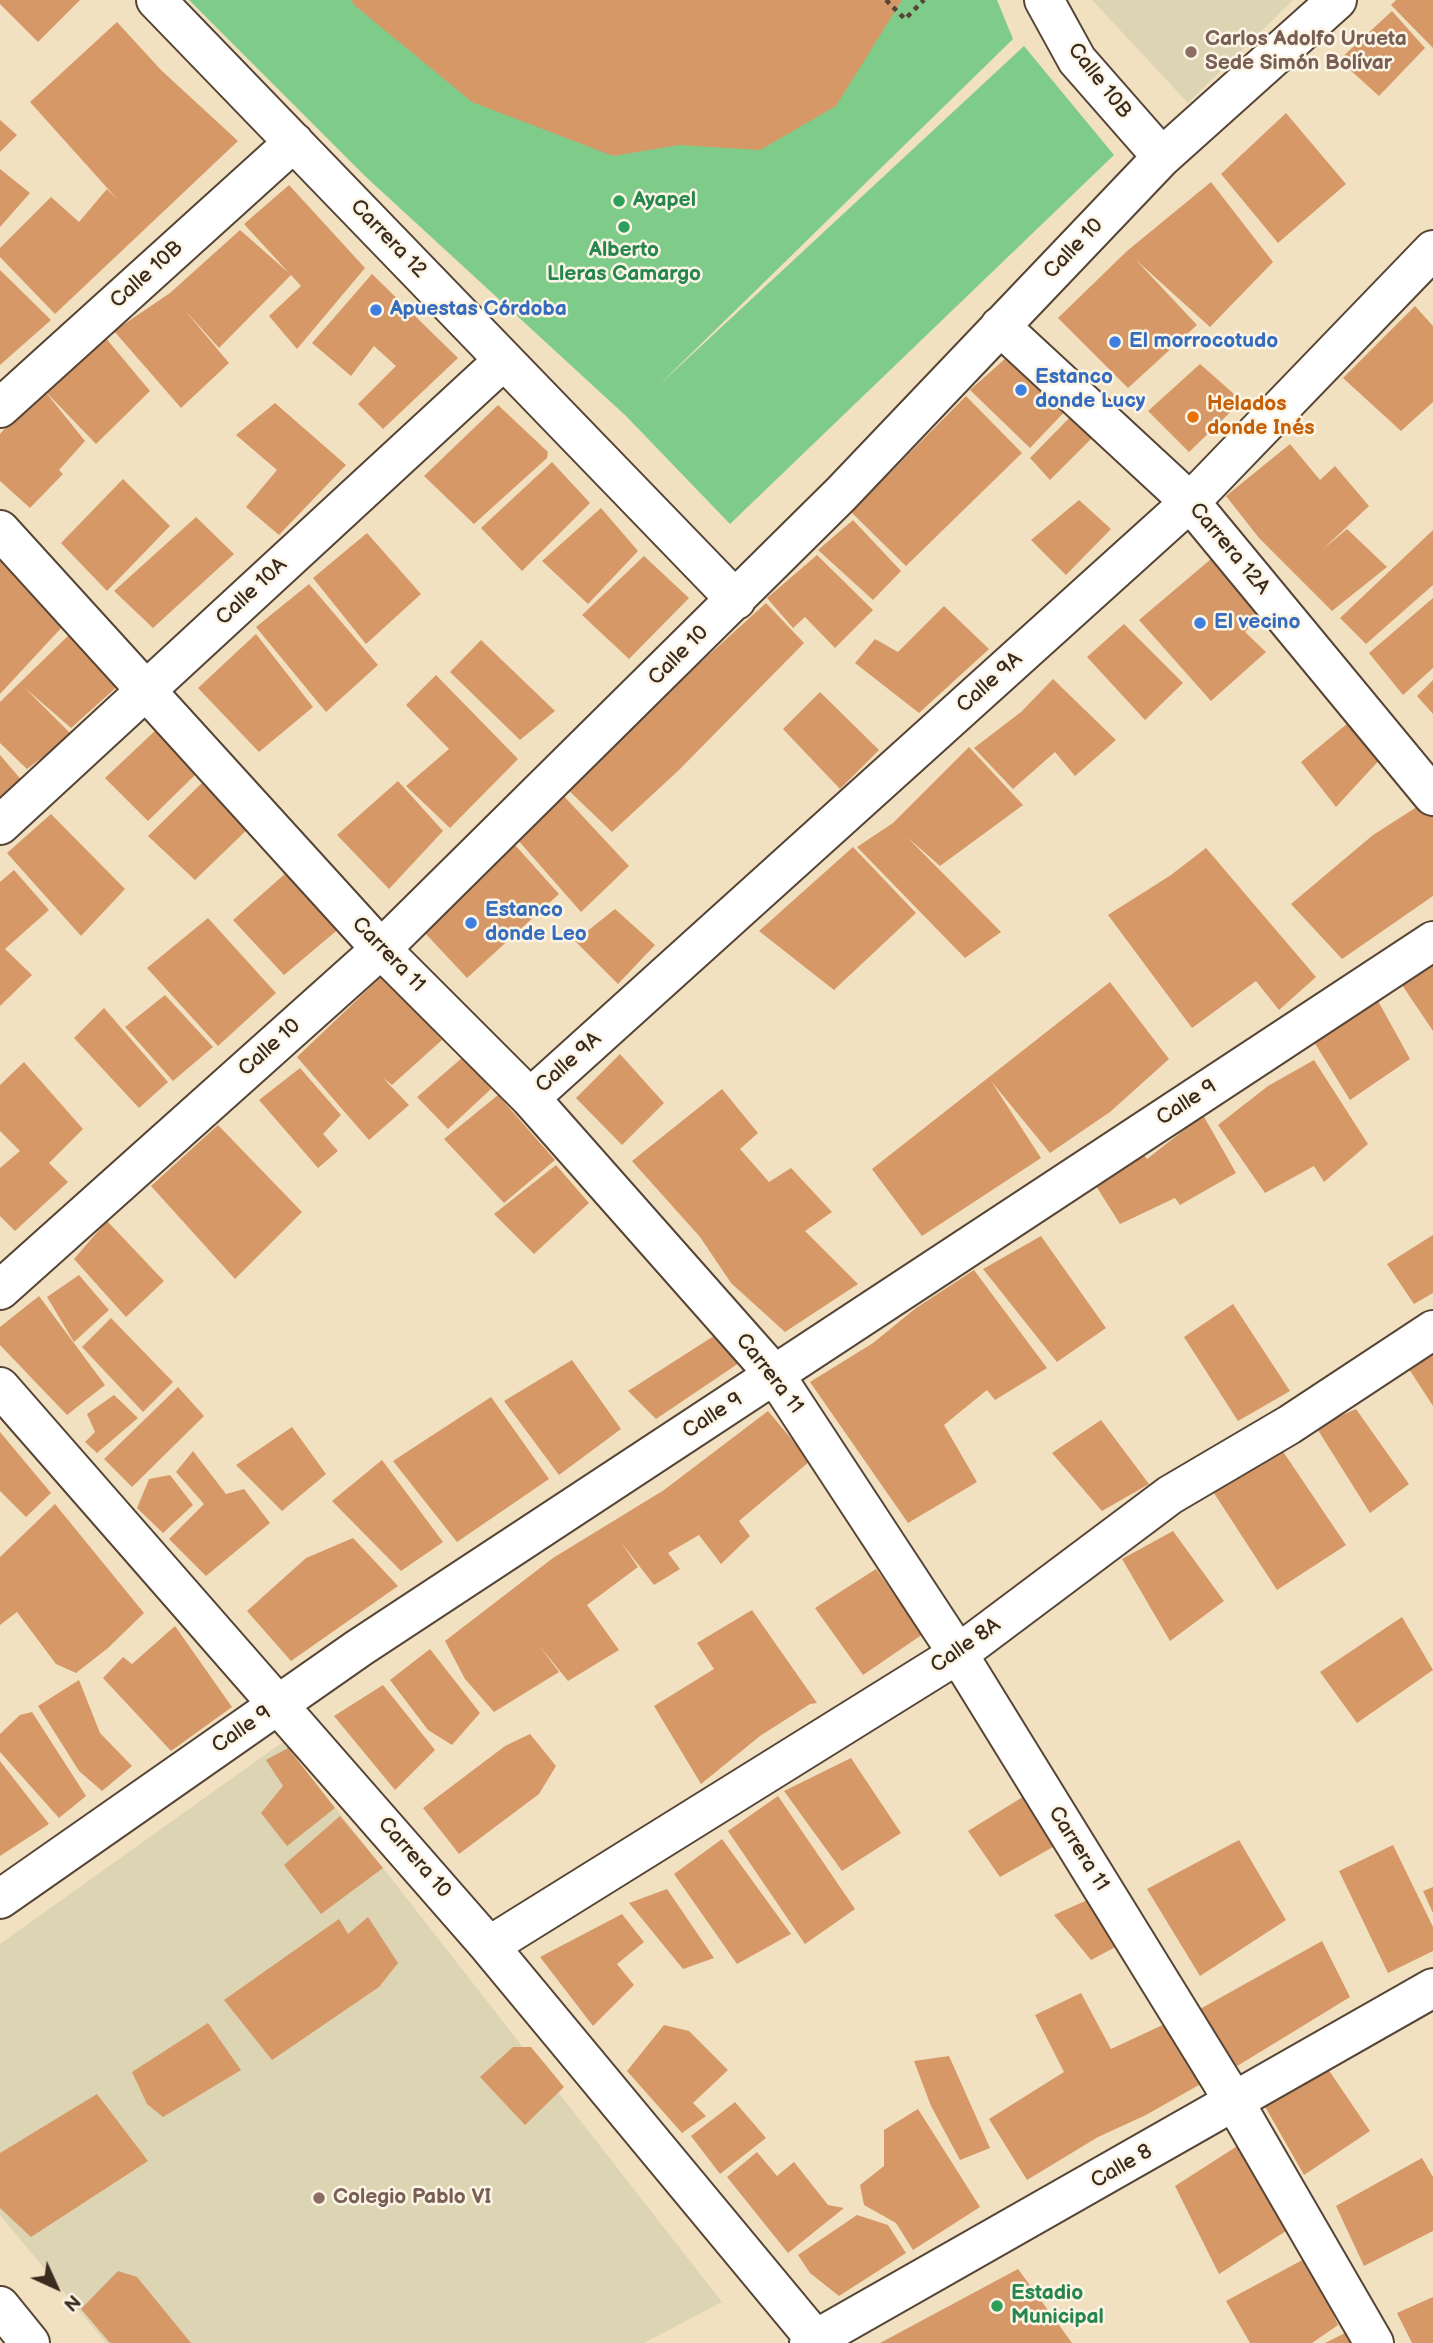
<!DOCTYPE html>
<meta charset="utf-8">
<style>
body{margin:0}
#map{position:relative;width:1433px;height:2343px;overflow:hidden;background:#f1e1c1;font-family:"Balsamiq Sans",sans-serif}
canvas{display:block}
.north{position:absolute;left:21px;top:2252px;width:70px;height:70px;-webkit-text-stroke:5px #fcf5e5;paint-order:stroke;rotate:135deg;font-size:19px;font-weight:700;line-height:28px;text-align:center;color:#3b2a1e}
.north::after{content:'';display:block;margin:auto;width:24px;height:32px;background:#3b2a1e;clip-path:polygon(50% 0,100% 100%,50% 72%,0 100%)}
</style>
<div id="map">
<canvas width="1433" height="2343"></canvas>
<div class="north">N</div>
</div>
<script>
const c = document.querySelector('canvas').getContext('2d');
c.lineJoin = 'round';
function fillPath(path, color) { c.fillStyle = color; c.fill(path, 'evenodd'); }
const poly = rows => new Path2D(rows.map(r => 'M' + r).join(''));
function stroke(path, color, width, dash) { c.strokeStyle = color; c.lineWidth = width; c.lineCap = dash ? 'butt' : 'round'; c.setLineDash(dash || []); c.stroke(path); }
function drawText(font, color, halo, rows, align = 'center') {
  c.font = font + ' "Balsamiq Sans",sans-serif'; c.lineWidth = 5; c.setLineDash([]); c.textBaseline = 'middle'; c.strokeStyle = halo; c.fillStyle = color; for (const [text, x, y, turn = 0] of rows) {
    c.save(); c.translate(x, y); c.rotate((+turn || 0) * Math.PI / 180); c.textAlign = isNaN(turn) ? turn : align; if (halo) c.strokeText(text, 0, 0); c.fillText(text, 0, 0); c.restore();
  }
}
fillPath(poly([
 [1092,0,1293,0,1188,103],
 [283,1742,383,1868,722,2302,644,2343,106,2343,0,2215,0,1944]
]), '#ddd4b4');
fillPath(poly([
 [189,0,997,0,1013,39,658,386,1024,46,1114,155,730,524,626,416,366,177]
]), '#7fcc8a');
fillPath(poly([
 [0,0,80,0,38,42,0,4],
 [352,0,902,0,836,106,760,150,679,145,613,156,472,102,353,4],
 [1396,0,1433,0,1433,48,1391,5],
 [1392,11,1425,48,1379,96,1339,60],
 [117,22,161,70,238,141,55,314,0,257,0,248,51,197,79,222,107,189,118,200,30,102],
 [1286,113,1346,184,1278,243,1221,174],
 [0,120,17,135,0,152],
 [0,169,30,193,0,227],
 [1211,182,1273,262,1210,327,1136,260,1197,325,1128,388,1058,318,1127,251],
 [289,185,365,268,297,349,269,316,301,286,291,275,219,348,183,308,229,363,181,408,114,331,170,293,240,230,289,273,244,224],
 [0,270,51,320,0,365],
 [372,274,458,358,383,429,358,404,396,366,374,346,351,376,312,343],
 [1415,306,1433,326,1433,402,1401,431,1343,378],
 [104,336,150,391,96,444,44,390,85,441,59,470,63,474,30,508,0,481,0,434,42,386],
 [1016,349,1071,405,1030,448,970,390],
 [1200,364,1242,401,1189,452,1148,411],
 [966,396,1022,453,906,566,851,512],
 [275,403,346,465,279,535,246,507,277,470,236,435],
 [498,405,548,452,547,458,474,524,424,476],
 [1079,408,1100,430,1050,480,1030,458],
 [1290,444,1320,480,1335,466,1369,506,1322,550,1347,529,1387,567,1332,611,1259,538,1226,496],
 [552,462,590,503,522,571,481,528],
 [123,479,170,526,107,591,61,543],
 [1079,500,1111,529,1066,575,1031,540],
 [601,508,638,551,588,604,542,561],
 [196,517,234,554,153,628,114,591],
 [853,520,901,571,873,600,818,550],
 [1433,530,1433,585,1366,644,1340,618],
 [367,533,421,594,366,644,313,578],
 [0,551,63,626,0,694],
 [817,555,873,610,835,648,805,617,793,628,767,598],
 [644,556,689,598,629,659,582,615],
 [1211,559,1262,614,1245,632,1266,652,1211,701,1139,620],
 [309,584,378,665,326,712,256,627],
 [1433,598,1433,668,1403,695,1369,653],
 [766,603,804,643,679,770,612,832,564,786],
 [944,606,989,649,919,713,855,663,875,639,898,652],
 [1124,624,1183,683,1145,720,1087,657],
 [72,632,120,684,71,728,25,688,72,735,27,769,0,743,0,702],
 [256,634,313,707,259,752,198,688],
 [481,640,555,711,520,740,450,672],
 [436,675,518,759,450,828,406,786,449,749,406,705],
 [1053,679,1116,740,1075,776,1055,752,1013,789,974,748,1021,712],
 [1433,680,1433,714,1417,696],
 [820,692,879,750,840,789,783,729],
 [1354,718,1384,755,1336,807,1301,762],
 [158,728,197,773,148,821,105,778],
 [969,747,1023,805,940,866,907,837,1001,932,965,958,857,847,893,823],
 [0,755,25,784,0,805],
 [210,775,255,822,195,880,148,836],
 [398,781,443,831,389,889,337,835],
 [561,793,629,866,581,912,517,839],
 [1423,803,1433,816,1433,896,1342,959,1291,904,1373,835],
 [51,814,125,889,81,936,7,853],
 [515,845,559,894,467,978,425,933],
 [853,847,916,913,834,990,759,931],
 [1206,848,1316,977,1279,1010,1256,981,1192,1028,1108,915,1171,875],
 [14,870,49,910,5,949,32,975,0,1006,0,882],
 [287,872,341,927,284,975,233,920],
 [615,909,655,945,618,984,575,941],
 [208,918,276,993,218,1046,147,968],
 [1433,956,1433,1031,1398,979],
 [383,975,442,1040,392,1085,383,1078,409,1105,369,1140,297,1057],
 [1110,982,1169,1059,1110,1112,1050,1153,991,1081,1041,1158,922,1236,872,1169],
 [165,995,213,1047,173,1081,125,1027],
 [1377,999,1410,1059,1350,1100,1311,1037],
 [104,1008,168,1082,139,1108,74,1038],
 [620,1054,664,1103,622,1145,576,1098],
 [463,1057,491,1089,448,1129,417,1097],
 [1314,1060,1368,1144,1324,1182,1314,1166,1265,1193,1218,1125,1268,1086],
 [24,1062,83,1129,49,1163,68,1182,15,1231,0,1216,0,1168,20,1151,0,1131,0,1085],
 [300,1068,341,1115,323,1134,338,1151,318,1168,259,1100],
 [722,1089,758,1133,740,1149,769,1182,791,1168,832,1212,805,1231,858,1284,785,1332,731,1283,700,1237,632,1161],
 [498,1095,555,1160,504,1203,444,1139],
 [1203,1115,1236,1173,1180,1205,1175,1198,1120,1224,1096,1186,1143,1154,1147,1159],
 [218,1125,302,1212,235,1279,151,1186],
 [556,1165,589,1203,534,1254,494,1214],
 [107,1221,164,1281,126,1317,74,1259],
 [1433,1235,1433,1293,1414,1304,1387,1264],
 [1041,1236,1106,1328,1057,1362,983,1269],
 [974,1270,1047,1368,995,1400,987,1390,944,1425,977,1482,908,1523,810,1382,873,1343,916,1308],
 [79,1275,109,1310,74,1342,47,1297],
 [39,1296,105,1385,67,1415,0,1345,0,1327],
 [1233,1304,1290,1391,1238,1421,1184,1337],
 [111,1318,173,1382,143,1412,82,1347],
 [720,1332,742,1361,656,1419,628,1391],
 [1433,1352,1433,1406,1407,1366],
 [572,1360,621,1429,559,1475,504,1401],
 [178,1387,204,1416,132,1487,104,1459],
 [114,1395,138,1418,97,1453,85,1442,95,1432,87,1414],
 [491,1397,549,1479,457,1542,393,1461],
 [1356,1409,1409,1484,1370,1513,1316,1427],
 [768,1411,810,1461,739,1521,750,1536,721,1564,699,1535,668,1553,680,1569,654,1585,620,1541,638,1567,587,1605,619,1650,568,1681,538,1644,559,1672,494,1712,465,1679,445,1641,553,1558,664,1490],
 [1101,1420,1149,1484,1102,1511,1052,1453],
 [292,1427,326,1474,282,1511,236,1465],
 [0,1432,51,1493,26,1517,0,1491],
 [1282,1450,1346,1545,1277,1590,1210,1487],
 [193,1451,226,1494,244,1489,270,1523,206,1576,169,1539,204,1504,176,1472],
 [382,1460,443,1542,401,1571,332,1501],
 [170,1475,193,1505,163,1533,137,1508,149,1479],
 [55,1504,144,1613,108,1648,76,1673,56,1664,17,1612,0,1625,0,1557],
 [1173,1531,1224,1601,1170,1641,1122,1559],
 [353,1538,398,1586,291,1661,247,1611,306,1558],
 [876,1569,923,1634,863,1675,815,1608],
 [752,1610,817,1703,810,1704,760,1736,701,1784,654,1706,714,1669,697,1643],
 [1402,1617,1433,1670,1357,1723,1320,1672],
 [175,1626,232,1707,171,1751,103,1678,123,1657,132,1664],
 [430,1649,480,1713,452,1745,428,1730,390,1680],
 [79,1680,100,1733,132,1766,102,1791,79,1771,38,1706],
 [383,1685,435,1750,395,1790,334,1716],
 [32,1712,86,1796,59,1818,0,1752,0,1734,20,1715],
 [530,1734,556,1766,539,1794,459,1854,423,1808,505,1746],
 [288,1748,335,1808,287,1846,261,1813,283,1786,266,1760],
 [851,1758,901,1833,842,1871,784,1791],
 [0,1761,49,1824,0,1856],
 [1029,1793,1060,1843,1000,1877,968,1831],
 [778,1796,855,1909,805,1944,728,1831],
 [340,1816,383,1868,321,1914,284,1865],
 [722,1839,791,1934,737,1964,674,1874],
 [1239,1840,1286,1920,1200,1976,1147,1889],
 [1393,1845,1433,1927,1433,1951,1388,1973,1339,1871],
 [1433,1887,1433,1913,1423,1891],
 [667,1889,714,1958,683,1969,629,1903],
 [1094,1897,1123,1943,1091,1960,1054,1915],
 [622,1914,644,1942,617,1964,634,1985,593,2026,540,1957],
 [368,1917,398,1963,379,1987,272,2060,224,2000,339,1919,348,1934],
 [1322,1941,1350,1997,1234,2068,1200,2009],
 [1081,1993,1111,2049,1169,2022,1206,2081,1146,2115,1098,2137,1027,2180,989,2119,1064,2072,1035,2015],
 [208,2023,241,2070,163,2117,147,2104,132,2072],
 [664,2025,689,2031,728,2070,693,2103,706,2116,682,2133,627,2071],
 [513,2047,531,2047,564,2087,525,2125,480,2077],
 [949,2056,990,2148,960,2160,931,2106,914,2061],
 [1328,2069,1370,2131,1304,2175,1263,2103],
 [97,2094,148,2161,31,2237,0,2208,0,2153],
 [735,2102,766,2138,720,2174,691,2136],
 [918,2109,980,2207,913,2250,896,2223,864,2205,860,2185,884,2166,884,2130],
 [1242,2143,1286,2231,1219,2274,1175,2186],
 [757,2152,777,2176,794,2162,828,2205,844,2208,788,2253,727,2177],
 [1422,2158,1433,2177,1433,2231,1364,2266,1336,2206],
 [857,2215,888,2225,906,2253,839,2296,810,2273,798,2255],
 [1308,2257,1338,2325,1312,2343,1250,2343,1226,2301],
 [1018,2269,1072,2343,880,2343],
 [118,2271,137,2277,191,2343,110,2343,81,2309],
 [1433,2297,1433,2343,1412,2343,1397,2313],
 [1345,2333,1350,2343,1325,2343]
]), '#d69867');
const minor = poly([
 [156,0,736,600],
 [1044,0,1077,60,1162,157],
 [1000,326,1190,502,1433,796],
 [0,408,294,142],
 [0,530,381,949,530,1098,775,1375,958,1654,1235,2103,1374,2343],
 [0,825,504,360],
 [530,1098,1190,502,1433,250],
 [0,1290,381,949,841,494,1162,157,1337,0],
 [0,1387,489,1946,816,2340],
 [0,1899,359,1648,1433,941],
 [489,1946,958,1654,1170,1495,1289,1425,1433,1330],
 [0,2306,30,2343],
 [809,2343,1433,1988]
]);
stroke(minor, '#564536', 42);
stroke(poly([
 [886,0,905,19,924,0]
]), '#564536', 4.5, [5, 5]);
stroke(minor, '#fff', 38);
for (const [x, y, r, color] of [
 [1191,52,7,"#8d6e63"],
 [619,201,7,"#2e9e5b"],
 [624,227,7,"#2e9e5b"],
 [376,310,7,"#3f7fe0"],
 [1115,342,7,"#3f7fe0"],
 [1021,390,7,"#3f7fe0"],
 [1193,417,7,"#e8710a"],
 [1200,623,7,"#3f7fe0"],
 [471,923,7,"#3f7fe0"],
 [319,2198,7,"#8d6e63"],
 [997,2306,7,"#2e9e5b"]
]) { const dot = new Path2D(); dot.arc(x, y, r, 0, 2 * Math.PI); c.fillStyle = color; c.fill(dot); stroke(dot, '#fcf5e5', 2.5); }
drawText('bold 21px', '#785e54', '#fcf5e5', [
 ["Carlos Adolfo Urueta",1205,40],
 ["Sede Simón Bolívar",1205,64],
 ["Colegio Pablo VI",333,2198]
], 'left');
drawText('21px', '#3b2a1e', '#fcf5e5', [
 ["Calle 10B",1099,81,52],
 ["Carrera 12",388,239,46],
 ["Calle 10",1074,249,-46],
 ["Calle 10B",147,275,-42],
 ["Carrera 12A",1229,549,50],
 ["Calle 10A",252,592,-43],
 ["Calle 10",679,656,-45],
 ["Calle 9A",990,683,-42],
 ["Carrera 11",388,955,46],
 ["Calle 10",270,1048,-42],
 ["Calle 9A",569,1063,-42],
 ["Calle 9",1187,1103,-33],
 ["Carrera 11",769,1374,52],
 ["Calle 9",713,1416,-33],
 ["Calle 8A",966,1646,-35],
 ["Calle 9",242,1730,-35],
 ["Carrera 11",1078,1849,58],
 ["Carrera 10",414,1858,49],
 ["Calle 8",1122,2167,-30]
]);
drawText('bold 21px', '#27864d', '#fcf5e5', [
 ["Ayapel",633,201],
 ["Alberto",624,251,"center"],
 ["Lleras Camargo",624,275,"center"],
 ["Estadio",1011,2294],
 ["Municipal",1011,2318]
], 'left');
drawText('bold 21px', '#366cbe', '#fcf5e5', [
 ["Apuestas Córdoba",390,310],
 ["El morrocotudo",1129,342],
 ["Estanco",1035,378],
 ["donde Lucy",1035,402],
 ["El vecino",1214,623],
 ["Estanco",485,911],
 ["donde Leo",485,935]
], 'left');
drawText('bold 21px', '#c56008', '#fcf5e5', [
 ["Helados",1207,405],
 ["donde Inés",1207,429]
], 'left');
</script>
